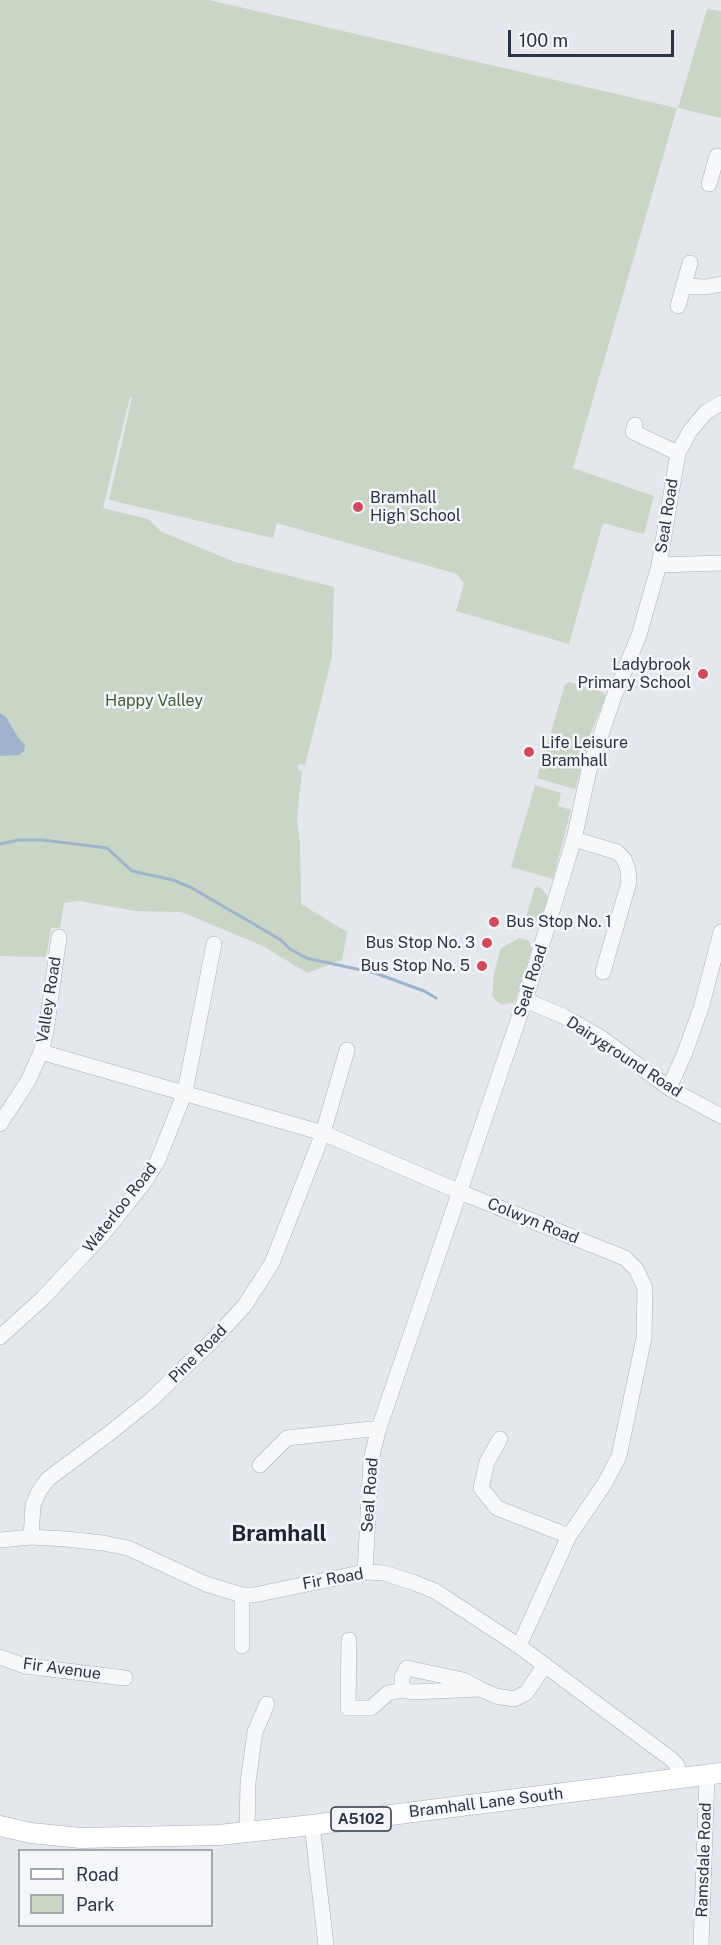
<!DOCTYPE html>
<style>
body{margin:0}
#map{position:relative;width:721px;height:1945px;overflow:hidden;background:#e4e7ec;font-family:"Public Sans",sans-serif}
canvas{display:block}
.legend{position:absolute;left:18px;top:1849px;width:195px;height:78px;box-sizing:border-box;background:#f4f6f9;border:2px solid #a4a8b1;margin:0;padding:8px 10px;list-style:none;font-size:18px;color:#2b3445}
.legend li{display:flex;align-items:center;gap:12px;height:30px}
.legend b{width:30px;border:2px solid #a4a8b1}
.scale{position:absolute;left:508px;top:30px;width:166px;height:27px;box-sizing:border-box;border:3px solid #2b3445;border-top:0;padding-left:8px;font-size:18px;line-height:21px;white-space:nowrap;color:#2b3445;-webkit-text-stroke:4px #f4f6f9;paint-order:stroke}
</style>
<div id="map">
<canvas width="721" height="1945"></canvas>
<ul class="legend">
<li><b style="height:8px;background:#fff"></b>Road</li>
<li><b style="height:16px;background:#c9d6c5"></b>Park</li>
</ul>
<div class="scale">100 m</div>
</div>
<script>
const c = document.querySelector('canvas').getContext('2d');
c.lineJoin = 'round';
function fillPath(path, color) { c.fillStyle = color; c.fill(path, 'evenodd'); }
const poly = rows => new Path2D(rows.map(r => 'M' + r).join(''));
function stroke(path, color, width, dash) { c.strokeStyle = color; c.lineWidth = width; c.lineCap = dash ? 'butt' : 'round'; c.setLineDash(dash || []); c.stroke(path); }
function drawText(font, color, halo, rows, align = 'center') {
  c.font = font + ' "Public Sans",sans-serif'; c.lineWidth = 5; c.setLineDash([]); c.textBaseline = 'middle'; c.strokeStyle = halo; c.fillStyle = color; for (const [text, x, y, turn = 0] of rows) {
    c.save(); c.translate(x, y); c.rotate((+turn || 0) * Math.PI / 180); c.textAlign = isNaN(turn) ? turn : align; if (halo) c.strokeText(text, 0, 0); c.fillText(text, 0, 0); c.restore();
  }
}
fillPath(poly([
 [0,0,209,0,677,108,573,468,654,496,644,534,603,523,569,644,456,611,464,584,457,574,277,523,273,538,109,500,132,397,130,397,103,508,148,519,162,532,235,562,334,587,332,656,305,765,299,764,298,770,302,771,297,818,300,843,301,904,347,932,342,960,307,973,263,946,181,912,135,911,79,901,64,903,60,928,51,928,46,957,0,956],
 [707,9,721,11,721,118,678,108],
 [569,682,602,692,606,696,590,735,575,789,537,778,565,685],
 [535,785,561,793,558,806,571,810,553,879,511,867],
 [535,887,541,888,548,897,541,922,526,917],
 [520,938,529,941,532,949,515,1002,502,1005,496,1001,492,995,494,974,501,948]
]), '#c9d6c5');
fillPath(poly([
 [0,713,6,717,18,737,25,745,24,751,19,755,0,756]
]), '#9fb4cc');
stroke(poly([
 [0,844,19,840,43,840,107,848,132,871,173,880,192,888,281,940,290,949,306,958,375,973,424,991,436,998]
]), '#9fb4cc', 3);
const minor = poly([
 [709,184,717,156],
 [683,286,706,287,721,284],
 [678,306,690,263],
 [635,425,633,432,678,453],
 [659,565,721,563],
 [574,839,617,852,624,859,628,870,629,882,603,972],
 [525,1000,563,1016,600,1037,669,1088,721,1116],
 [41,1052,323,1133,460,1192,625,1258,636,1269,645,1288,644,1338,619,1456,605,1483,569,1536,519,1646],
 [669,1088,684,1055,701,1008,721,932],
 [0,1124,28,1081,41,1052,46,1031,59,937],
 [0,1337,42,1299,103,1234,146,1180,158,1160,185,1092,214,944],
 [500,1439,487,1462,481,1488,497,1508,569,1536],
 [260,1465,287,1438,371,1429,378,1431],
 [31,1537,33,1505,39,1491,48,1479,111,1432,152,1399,215,1338,245,1305,272,1263,323,1133,347,1050],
 [0,1540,31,1537,66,1539,103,1543,128,1548,206,1584,242,1595,254,1595,365,1572,384,1573,415,1583,435,1591,519,1646,671,1759,677,1765,681,1778],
 [365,1572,371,1460,378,1431,525,1000,574,839,589,770,613,699,639,635,659,565,678,453,690,431,706,412,721,403],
 [349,1640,348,1708,371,1708,388,1693,402,1690],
 [242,1646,242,1595],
 [0,1657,25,1666,125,1678],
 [480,1689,412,1692,402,1690,402,1677,407,1668,463,1680,480,1689,496,1696,514,1699,526,1693,545,1665],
 [312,1825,326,1945],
 [247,1832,248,1782,255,1732,267,1704],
 [701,1945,707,1775]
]);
const major = poly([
 [0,1826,31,1833,81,1838,219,1835,312,1825,721,1773]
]);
stroke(minor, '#a9aeb7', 16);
stroke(major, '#a3abb8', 21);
stroke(minor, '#f7f8fa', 15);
stroke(major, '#fff', 20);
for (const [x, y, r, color] of [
 [358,507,6,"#d1495b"],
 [703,674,6,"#d1495b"],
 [529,752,6,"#d1495b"],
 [494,922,6,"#d1495b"],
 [487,943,6,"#d1495b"],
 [482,966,6,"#d1495b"]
]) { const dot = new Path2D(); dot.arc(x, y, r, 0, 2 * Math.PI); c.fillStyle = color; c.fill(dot); stroke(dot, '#f4f6f9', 2); }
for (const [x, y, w] of [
 [361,1819,60]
]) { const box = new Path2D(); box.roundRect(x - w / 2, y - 12, w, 24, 4.5); c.fillStyle = '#f4f6f9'; c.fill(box); stroke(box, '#2b3445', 1.5); }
drawText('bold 15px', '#2b3445', null, [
 ["A5102",361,1819]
]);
drawText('16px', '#2b3445', '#f4f6f9', [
 ["Bramhall",370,498],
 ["High School",370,516],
 ["Ladybrook",691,665,"right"],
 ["Primary School",691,683,"right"],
 ["Life Leisure",541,743],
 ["Bramhall",541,761],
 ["Bus Stop No. 1",506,922],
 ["Bus Stop No. 3",475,943,"right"],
 ["Bus Stop No. 5",470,966,"right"]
], 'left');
drawText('16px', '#2b3445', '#f4f6f9', [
 ["Seal Road",667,516,-81],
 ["Seal Road",531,981,-72],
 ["Valley Road",49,1000,-81],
 ["Dairyground Road",624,1057,33],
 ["Waterloo Road",120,1208,-52],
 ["Colwyn Road",533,1221,22],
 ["Pine Road",198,1354,-45],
 ["Seal Road",370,1495,-86],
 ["Fir Road",333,1579,-10],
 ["Fir Avenue",62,1669,8],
 ["Bramhall Lane South",486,1803,-7],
 ["Ramsdale Road",704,1860,-88]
]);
drawText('16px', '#3f6138', '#f4f6f9', [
 ["Happy Valley",154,701]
]);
drawText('bold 22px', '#1d2536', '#f4f6f9', [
 ["Bramhall",279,1534]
]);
</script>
